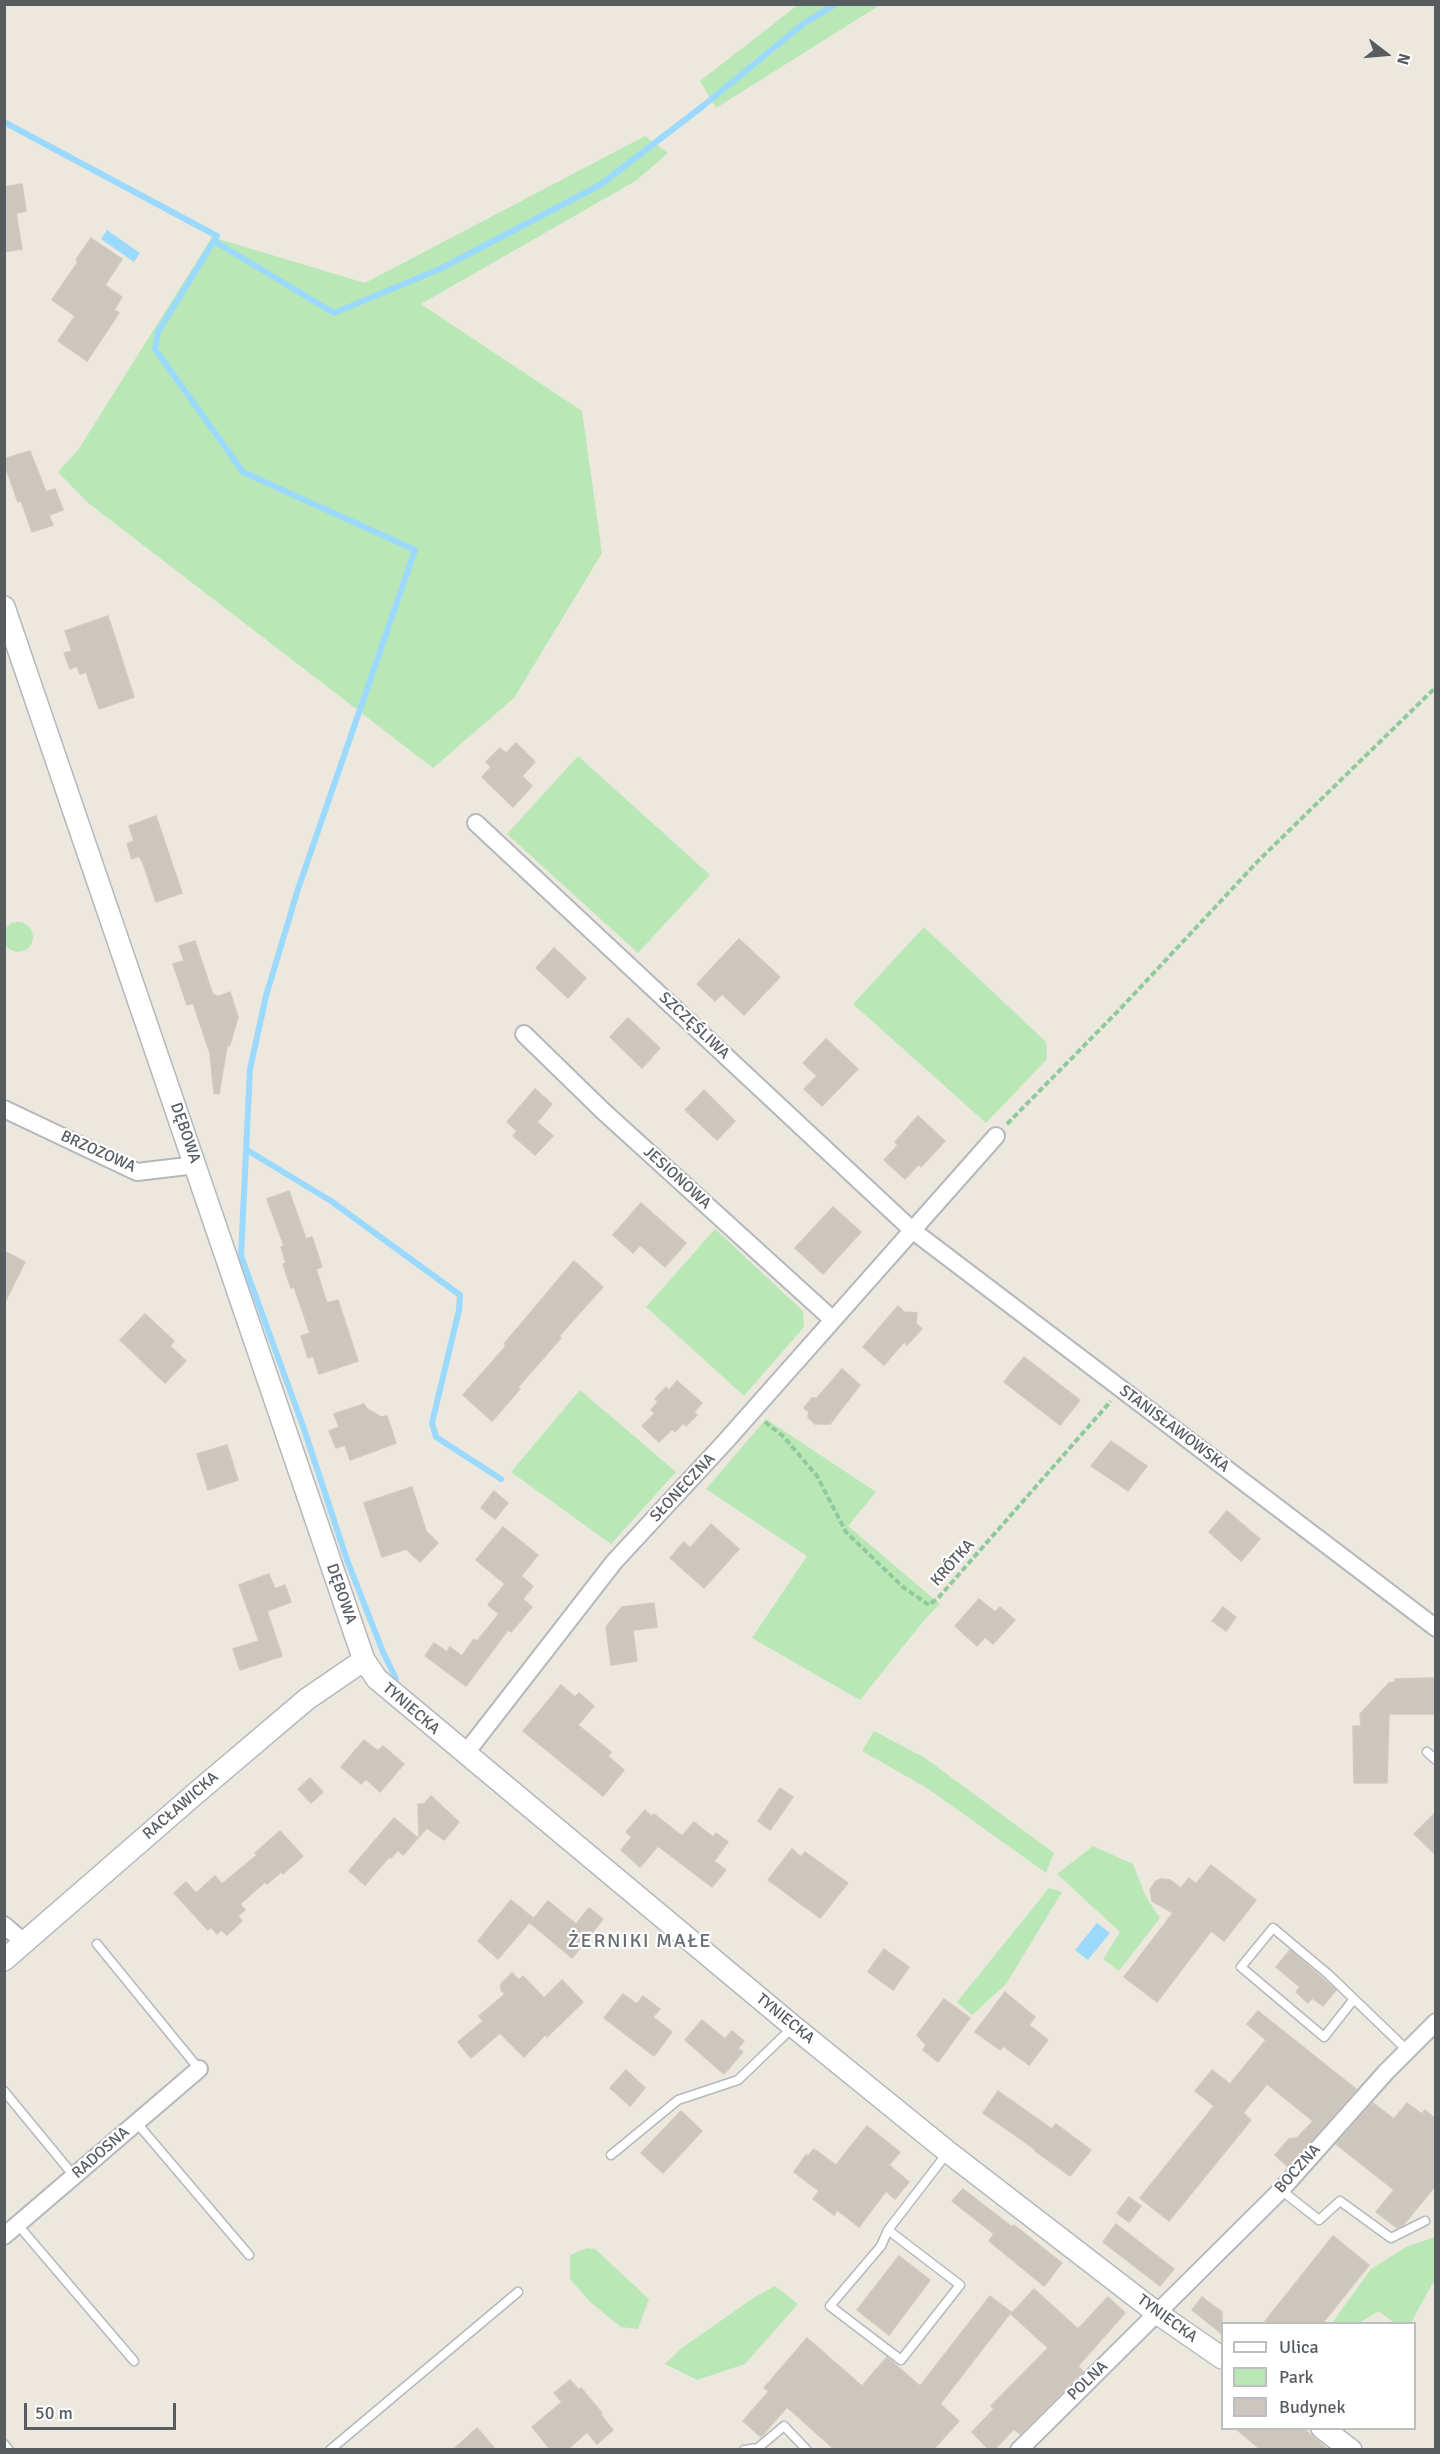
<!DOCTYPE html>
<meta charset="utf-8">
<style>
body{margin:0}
#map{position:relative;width:1440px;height:2454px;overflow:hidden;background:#ece8de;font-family:Signika,sans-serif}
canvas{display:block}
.frame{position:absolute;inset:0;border:6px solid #575c61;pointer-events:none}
.legend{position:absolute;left:1221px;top:2322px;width:195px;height:108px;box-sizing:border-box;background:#fff;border:2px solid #bcbec0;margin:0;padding:8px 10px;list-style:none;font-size:18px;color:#575c61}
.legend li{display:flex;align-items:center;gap:12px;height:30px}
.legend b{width:30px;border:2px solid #bcbec0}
.north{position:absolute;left:1356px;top:24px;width:60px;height:60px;-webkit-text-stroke:4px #fff;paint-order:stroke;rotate:106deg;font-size:16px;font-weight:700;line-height:24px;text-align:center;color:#575c61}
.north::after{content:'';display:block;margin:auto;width:21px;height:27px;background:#575c61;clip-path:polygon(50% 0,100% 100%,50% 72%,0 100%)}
.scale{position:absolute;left:24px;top:2403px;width:152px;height:27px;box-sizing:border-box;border:3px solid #575c61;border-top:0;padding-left:8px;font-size:18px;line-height:21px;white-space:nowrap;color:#575c61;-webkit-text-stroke:4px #fff;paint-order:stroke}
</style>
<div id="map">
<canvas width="1440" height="2454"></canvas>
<div class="frame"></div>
<ul class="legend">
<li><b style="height:8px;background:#fff"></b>Ulica</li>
<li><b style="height:16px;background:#b9e8b6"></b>Park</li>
<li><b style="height:16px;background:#ccc6bf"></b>Budynek</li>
</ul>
<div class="north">N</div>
<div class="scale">50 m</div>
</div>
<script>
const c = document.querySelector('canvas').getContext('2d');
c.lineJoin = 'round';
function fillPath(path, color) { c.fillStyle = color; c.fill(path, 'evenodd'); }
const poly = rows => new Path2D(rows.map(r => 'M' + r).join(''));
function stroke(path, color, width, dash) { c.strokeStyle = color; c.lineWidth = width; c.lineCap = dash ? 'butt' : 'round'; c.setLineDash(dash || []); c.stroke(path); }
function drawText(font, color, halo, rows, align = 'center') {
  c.font = font + ' Signika,sans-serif'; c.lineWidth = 4.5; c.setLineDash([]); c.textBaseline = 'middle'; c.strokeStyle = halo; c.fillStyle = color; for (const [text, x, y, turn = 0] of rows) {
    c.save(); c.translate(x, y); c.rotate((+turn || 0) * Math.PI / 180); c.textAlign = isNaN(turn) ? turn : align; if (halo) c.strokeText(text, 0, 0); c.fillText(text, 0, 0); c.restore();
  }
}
fillPath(poly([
 [799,4,880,5,716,108,700,81],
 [645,136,668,153,637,180,421,304,582,411,602,553,514,698,433,768,87,502,58,472,78,450,212,237,365,283],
 [578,756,710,875,638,953,507,834],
 '3 937a15 15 0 1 1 30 0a15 15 0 1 1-30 0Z',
 [924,927,1046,1042,1047,1059,986,1123,853,1004],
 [715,1229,803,1311,804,1327,744,1396,646,1307],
 [580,1390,676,1472,611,1544,511,1472],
 [766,1419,876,1492,848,1526,940,1604,926,1618,860,1700,752,1638,807,1556,706,1489],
 [874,1731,925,1758,1054,1853,1046,1873,927,1788,862,1751],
 [1093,1846,1133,1864,1146,1897,1160,1918,1119,1971,1103,1959,1120,1932,1057,1874],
 [1049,1888,1062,1892,1006,1984,972,2015,957,2002],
 [1435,2237,1435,2283,1432,2284,1411,2323,1394,2323,1379,2311,1359,2323,1332,2323,1371,2269,1406,2247],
 [587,2248,595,2249,649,2299,638,2329,621,2327,590,2302,570,2279,570,2255],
 [775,2286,798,2304,745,2364,697,2380,665,2364,683,2347,755,2297]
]), '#b9e8b6');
fillPath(poly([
 [107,230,140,253,134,262,101,239],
 [1097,1923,1110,1933,1088,1960,1075,1950]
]), '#9bd9ff');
stroke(poly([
 [4,122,217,236,158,332,155,349,243,472,415,550,298,889,266,996,250,1069,241,1256,303,1426,347,1560,383,1652,396,1679],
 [214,241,334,313,442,268,600,185,703,106,803,24,836,4],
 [247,1150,331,1201,460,1295,459,1310,432,1423,436,1437,501,1479]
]), '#9bd9ff', 6);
const building = poly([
 [22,184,26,211,16,213,22,249,4,252,4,187,22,184],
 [91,238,122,259,105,285,122,297,114,310,119,313,87,361,58,341,75,316,52,300,78,262,76,260,91,238],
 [30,451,46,492,55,489,63,510,49,515,53,525,32,532,21,501,18,502,4,463,4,459,30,451],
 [108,616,134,697,99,709,86,672,80,674,77,666,70,669,64,653,72,651,65,631,108,616],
 [516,743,535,762,522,776,532,786,513,807,482,777,491,767,486,762,500,748,506,753,516,743],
 [156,816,182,893,156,902,143,863,139,856,132,859,127,844,134,841,129,826,156,816],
 [739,939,780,977,744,1015,722,994,715,1001,697,984,739,939],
 [195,941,213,995,216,995,217,997,230,992,238,1017,230,1045,227,1046,219,1094,214,1093,210,1053,193,1003,187,1005,173,964,184,961,179,946,195,941],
 [554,948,586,978,568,998,536,968,554,948],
 [628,1018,660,1048,642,1068,610,1037,628,1018],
 [826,1039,858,1069,822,1106,804,1089,817,1076,803,1063,826,1039],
 [535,1089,552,1104,537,1122,553,1136,535,1155,513,1136,517,1131,507,1122,535,1089],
 [704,1090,735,1121,717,1140,685,1110,704,1090],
 [918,1116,945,1141,921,1167,919,1164,905,1179,884,1160,898,1145,895,1142,918,1116],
 [289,1191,306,1239,312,1237,322,1267,316,1269,327,1303,338,1300,358,1361,319,1374,313,1356,308,1358,301,1336,310,1333,294,1287,291,1288,283,1264,286,1263,281,1247,284,1246,267,1199,289,1191],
 [641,1203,686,1243,665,1267,640,1245,633,1253,613,1235,641,1203],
 [833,1207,861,1232,823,1274,795,1248,833,1207],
 [4,1251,25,1262,4,1304,4,1251],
 [574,1261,603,1287,559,1336,561,1338,518,1387,520,1389,492,1421,463,1395,506,1346,504,1344,574,1261],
 [898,1306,904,1312,917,1313,916,1323,922,1329,907,1345,904,1342,884,1365,863,1347,898,1306],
 [145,1314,174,1341,170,1346,186,1361,165,1383,120,1340,145,1314],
 [1024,1357,1080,1400,1060,1425,1004,1382,1024,1357],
 [842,1369,860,1385,830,1424,815,1424,808,1417,809,1412,804,1408,812,1398,817,1398,842,1369],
 [677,1381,702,1403,694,1412,697,1415,686,1426,683,1423,675,1432,672,1429,659,1442,642,1426,655,1413,651,1410,658,1402,655,1399,666,1387,669,1390,677,1381],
 [364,1404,367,1409,381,1417,387,1416,396,1443,350,1460,345,1445,336,1448,329,1431,339,1427,334,1414,364,1404],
 [1111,1441,1147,1466,1128,1491,1091,1466,1111,1441],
 [227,1445,238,1480,208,1490,197,1454,227,1445],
 [412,1487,426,1531,438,1543,420,1562,406,1549,382,1557,364,1503,412,1487],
 [494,1491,508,1503,495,1519,481,1508,494,1491],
 [1227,1511,1260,1539,1241,1561,1209,1532,1227,1511],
 [711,1524,739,1549,704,1588,670,1558,684,1542,690,1548,711,1524],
 [503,1527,538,1555,521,1576,533,1586,523,1599,532,1607,511,1632,508,1630,466,1686,425,1656,434,1643,447,1652,450,1647,462,1656,474,1639,477,1641,499,1614,488,1605,505,1584,476,1560,503,1527],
 [269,1574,275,1589,285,1585,291,1602,267,1611,282,1656,240,1670,233,1649,259,1641,239,1585,269,1574],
 [979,1599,995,1612,1000,1607,1015,1620,993,1644,985,1637,977,1646,955,1626,979,1599],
 [654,1603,657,1627,633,1630,637,1661,611,1665,606,1627,622,1607,654,1603],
 [1223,1607,1236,1617,1226,1631,1212,1621,1223,1607],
 [1433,1678,1436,1682,1434,1714,1389,1714,1387,1783,1354,1783,1353,1726,1361,1726,1360,1714,1389,1683,1395,1682,1395,1679,1433,1678],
 [561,1685,575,1697,579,1693,594,1706,578,1725,611,1752,608,1756,624,1770,603,1796,523,1731,561,1685],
 [364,1740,378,1751,383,1746,404,1764,380,1792,366,1779,361,1784,341,1767,364,1740],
 [310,1778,323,1792,311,1803,298,1789,310,1778],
 [780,1788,793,1797,770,1830,758,1821,780,1788],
 [431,1796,459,1822,444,1840,427,1828,419,1837,418,1804,424,1804,431,1796],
 [645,1810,652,1817,654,1814,682,1836,694,1822,713,1837,716,1833,728,1842,714,1861,726,1870,712,1887,658,1846,640,1867,621,1850,632,1837,626,1832,645,1810],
 [1436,1812,1436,1855,1414,1834,1436,1812],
 [394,1818,418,1838,403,1855,398,1850,391,1858,389,1857,365,1885,349,1871,394,1818],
 [280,1831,303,1856,283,1874,281,1872,267,1884,265,1882,240,1904,245,1910,238,1916,242,1921,227,1935,222,1930,217,1934,211,1927,208,1930,174,1893,186,1882,196,1893,215,1876,222,1884,257,1855,255,1853,280,1831],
 [792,1849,801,1857,805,1852,848,1883,820,1918,768,1880,792,1849],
 [1211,1865,1256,1900,1224,1941,1211,1931,1157,2002,1124,1977,1173,1913,1152,1901,1150,1890,1156,1881,1161,1879,1170,1880,1181,1888,1189,1878,1196,1884,1211,1865],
 [511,1900,533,1918,498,1959,478,1941,511,1900],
 [548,1901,576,1924,589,1908,603,1919,572,1958,530,1923,548,1901],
 [884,1949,909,1967,893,1990,868,1972,884,1949],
 [1290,1950,1336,1990,1323,2006,1312,1998,1308,2003,1296,1992,1300,1987,1276,1967,1290,1950],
 [512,1973,519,1980,523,1976,544,1998,562,1980,583,2002,547,2037,545,2035,524,2057,500,2033,471,2058,458,2042,483,2021,479,2016,505,1994,501,1990,501,1984,512,1973],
 [1005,1992,1035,2017,1029,2025,1048,2040,1029,2065,1003,2046,1000,2050,975,2032,1005,1992],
 [623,1994,637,2004,643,1996,660,2009,653,2017,672,2032,654,2056,604,2018,623,1994],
 [944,1999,970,2018,938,2062,923,2050,926,2045,917,2035,944,1999],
 [1258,2011,1356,2089,1288,2167,1275,2155,1289,2139,1297,2138,1313,2121,1267,2084,1243,2113,1251,2120,1169,2221,1140,2198,1214,2106,1195,2091,1212,2070,1230,2084,1266,2040,1247,2024,1258,2011],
 [702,2020,725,2039,732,2031,744,2041,738,2048,743,2052,724,2074,685,2040,702,2020],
 [626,2070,645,2088,630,2106,610,2088,626,2070],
 [998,2091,1052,2129,1056,2124,1091,2150,1070,2176,1035,2151,1036,2150,983,2113,998,2091],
 [1373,2103,1394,2119,1407,2103,1422,2114,1425,2110,1436,2119,1436,2185,1404,2224,1397,2228,1376,2212,1394,2190,1336,2144,1373,2103],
 [681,2111,702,2131,663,2173,641,2153,681,2111],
 [867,2126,900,2152,889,2165,909,2182,895,2199,886,2191,859,2227,837,2210,834,2215,813,2199,819,2191,794,2172,806,2155,808,2156,814,2149,836,2165,867,2126],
 [963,2189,1012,2227,1014,2225,1062,2263,1044,2286,989,2241,994,2234,952,2201,963,2189],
 [1129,2197,1141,2206,1129,2222,1117,2213,1129,2197],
 [1116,2224,1174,2269,1160,2286,1103,2242,1116,2224],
 [1333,2236,1369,2265,1322,2324,1263,2324,1333,2236],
 [899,2256,930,2280,889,2335,857,2310,899,2256],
 [1034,2289,1078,2329,1108,2297,1125,2313,1078,2366,1083,2371,1020,2434,1014,2429,994,2450,989,2450,972,2432,994,2409,991,2406,1048,2348,1011,2314,1034,2289],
 [990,2296,1011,2312,940,2404,959,2421,933,2450,835,2450,787,2407,761,2437,743,2421,769,2391,764,2388,807,2338,862,2386,887,2357,920,2386,990,2296],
 [1202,2297,1222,2312,1222,2334,1192,2310,1202,2297],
 [570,2380,579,2390,581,2388,602,2413,600,2414,613,2430,597,2444,587,2432,567,2450,551,2450,532,2427,562,2402,554,2393,570,2380],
 [477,2428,496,2450,453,2450,477,2428],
 [1235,2428,1303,2428,1328,2450,1261,2450,1235,2428]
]);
fillPath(building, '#ccc6bf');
stroke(building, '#d1c9bc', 1.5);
const service = poly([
 [1427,1752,1436,1760],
 [97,1944,199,2069],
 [1354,1999,1324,2037,1241,1967,1273,1928,1328,1974,1354,1999,1407,2050],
 [4,2091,74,2176],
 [136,2122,249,2255],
 [611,2155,678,2100,738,2080,793,2027],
 [1281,2190,1319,2220,1340,2201,1391,2238,1425,2221],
 [18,2225,134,2361],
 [888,2230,960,2285,901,2360,830,2306,881,2246,888,2230,948,2152],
 [4,2444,9,2450],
 [330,2450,518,2292],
 [744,2450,758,2448,784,2426,807,2450]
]);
const minor = poly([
 [476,823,912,1230,1436,1628],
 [524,1034,603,1111,832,1319],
 [4,1109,137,1172,196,1165],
 [465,1754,614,1562,725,1442,996,1136],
 [4,1925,25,1943],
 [4,2236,199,2069],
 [1019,2450,1281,2190,1386,2072,1436,2022]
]);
const tertiary = poly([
 [4,607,355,1634,364,1660,377,1679,794,2027,948,2152,1157,2313,1222,2358],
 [4,1960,195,1794,307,1699,364,1660],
 [1322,2428,1351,2450]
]);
stroke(service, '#b4b8bd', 11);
stroke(minor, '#b4b8bd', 20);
stroke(tertiary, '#b4b8bd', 24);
stroke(poly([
 [1007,1124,1122,1007,1259,860,1436,687],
 [765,1422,784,1437,817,1476,846,1532,904,1588,929,1605,939,1597,1111,1401]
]), '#8fc99c', 4, [6, 3]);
stroke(service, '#fff', 8);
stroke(minor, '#fff', 16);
stroke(tertiary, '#fff', 21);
drawText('16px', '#575c61', '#fff', [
 ["SZCZĘŚLIWA",694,1026,43],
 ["DĘBOWA",185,1133,71],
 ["BRZOZOWA",98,1152,24],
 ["JESIONOWA",677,1178,42],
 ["STANISŁAWOWSKA",1174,1429,37],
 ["SŁONECZNA",683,1488,-47],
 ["KRÓTKA",953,1563,-48],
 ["DĘBOWA",341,1594,71],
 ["TYNIECKA",411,1709,41],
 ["RACŁAWICKA",181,1806,-41],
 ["TYNIECKA",785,2019,39],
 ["RADOSNA",101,2153,-41],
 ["BOCZNA",1298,2169,-48],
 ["TYNIECKA",1167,2319,36],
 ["POLNA",1088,2381,-44]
]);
c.letterSpacing = '1.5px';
drawText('20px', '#686e73', '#fff', [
 ["ŻERNIKI MAŁE",640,1942]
]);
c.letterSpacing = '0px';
</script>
